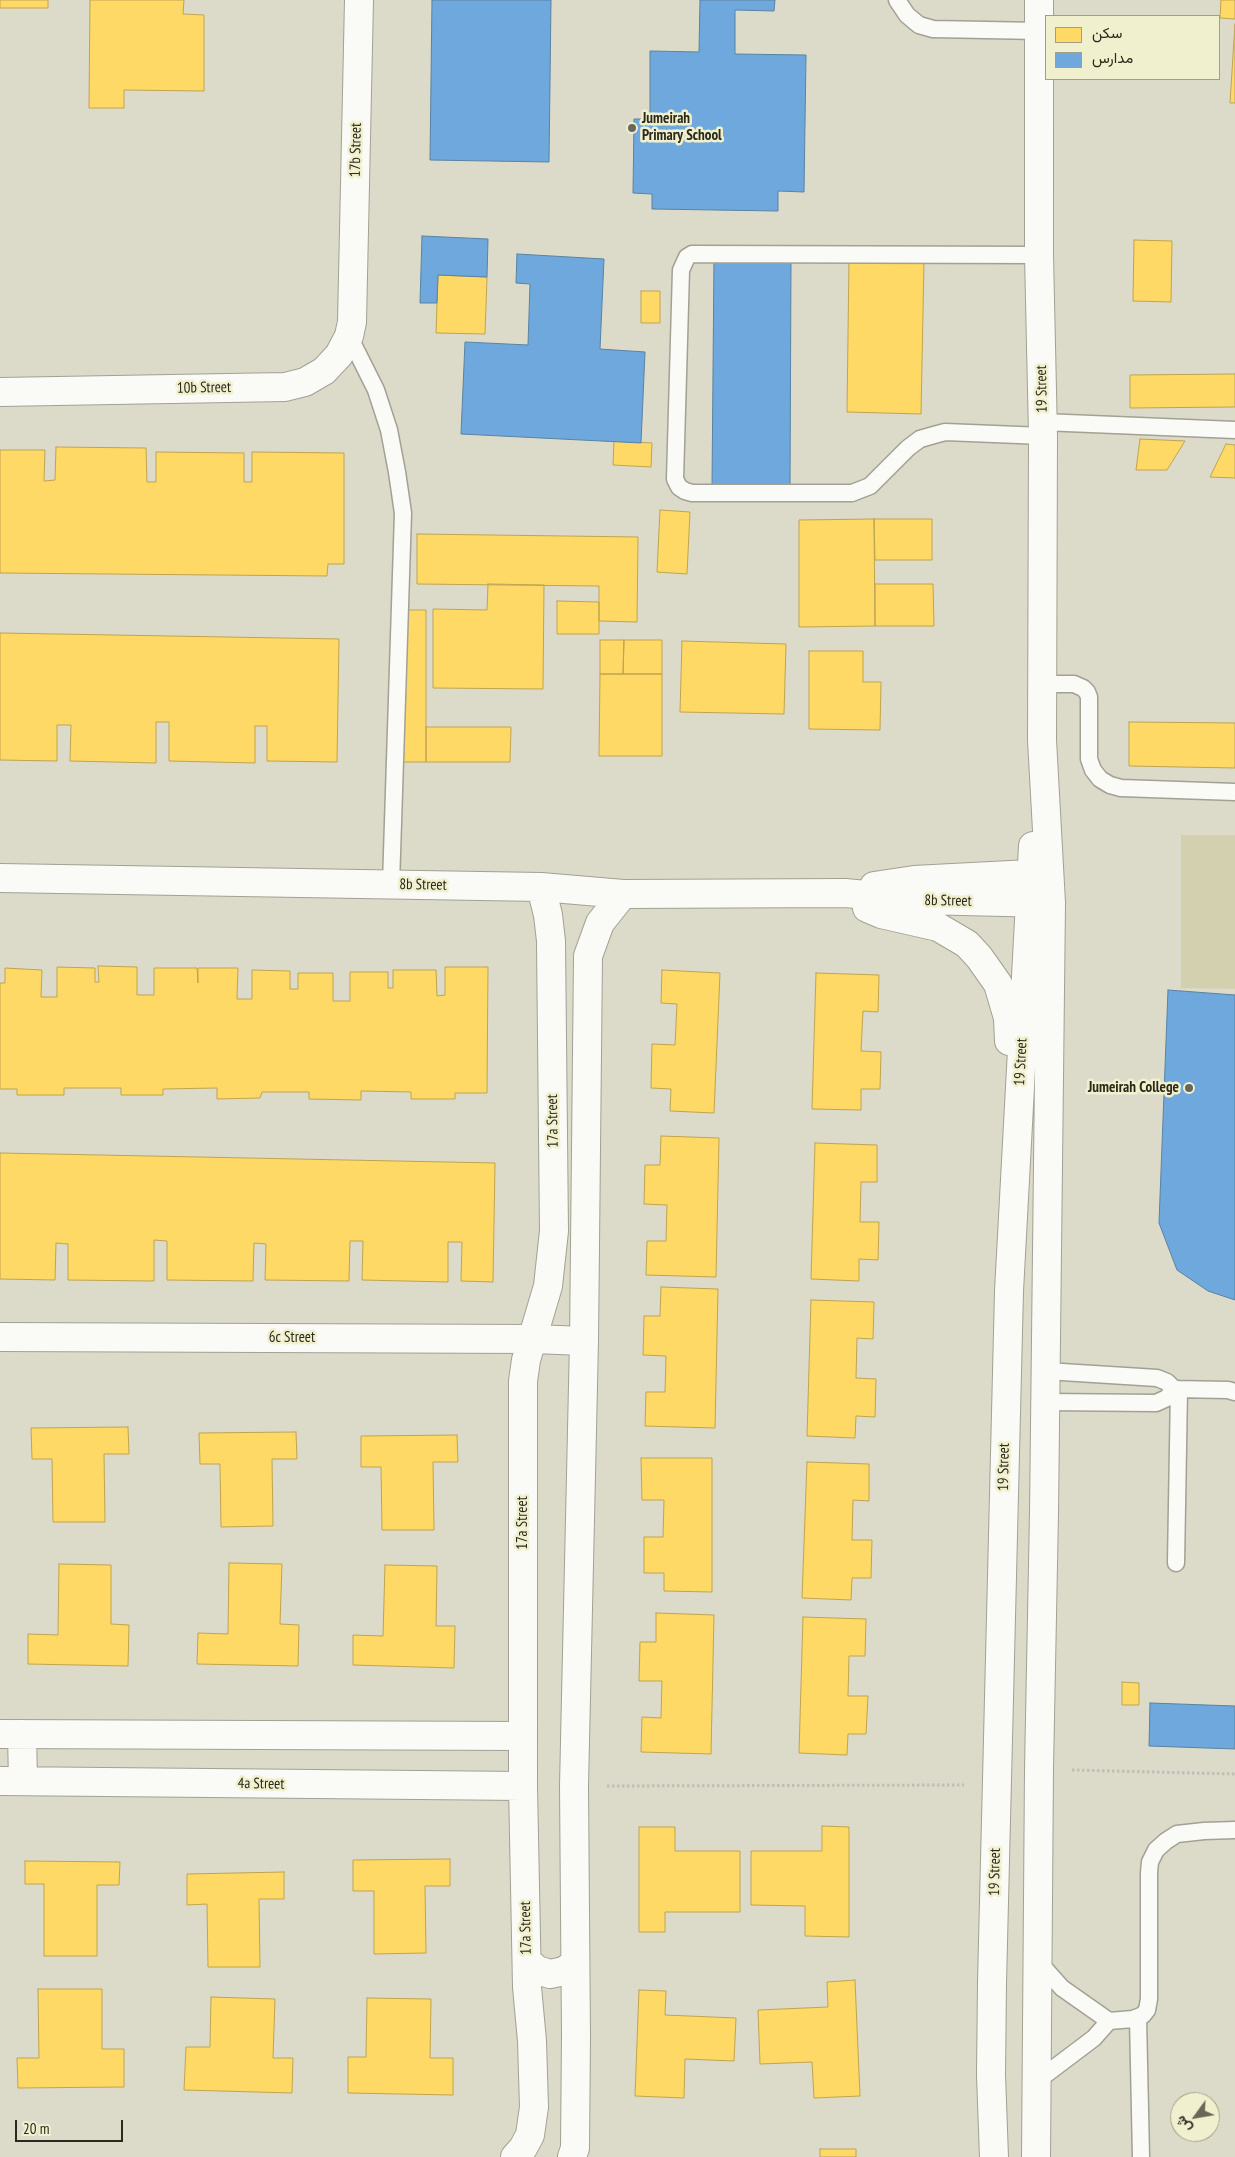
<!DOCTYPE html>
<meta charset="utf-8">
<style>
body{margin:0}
#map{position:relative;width:1235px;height:2157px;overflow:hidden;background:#dcdbc9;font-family:"PT Sans Narrow",Vazirmatn,sans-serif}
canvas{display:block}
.legend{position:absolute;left:1045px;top:15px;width:175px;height:65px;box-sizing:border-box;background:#f1f0ce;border:1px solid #a1a087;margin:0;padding:6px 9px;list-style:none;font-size:15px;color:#2a291c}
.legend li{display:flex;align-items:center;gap:10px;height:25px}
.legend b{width:25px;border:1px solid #a1a087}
.north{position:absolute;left:1170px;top:2092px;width:50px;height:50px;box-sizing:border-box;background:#f1f0ce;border:1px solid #a1a087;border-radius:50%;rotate:238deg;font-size:14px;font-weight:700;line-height:20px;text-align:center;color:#2a291c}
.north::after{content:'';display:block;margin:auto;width:18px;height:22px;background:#686759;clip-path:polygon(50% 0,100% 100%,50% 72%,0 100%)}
.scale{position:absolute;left:15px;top:2120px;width:108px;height:22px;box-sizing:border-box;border:2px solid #2a291c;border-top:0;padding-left:6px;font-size:15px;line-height:18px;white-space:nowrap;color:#2a291c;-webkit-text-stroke:4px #f1f0ce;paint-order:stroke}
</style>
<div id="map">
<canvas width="1235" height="2157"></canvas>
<ul class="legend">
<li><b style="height:14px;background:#ffd966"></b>سكن</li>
<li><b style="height:14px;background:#6fa8dc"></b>مدارس</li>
</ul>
<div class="north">ش</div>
<div class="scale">20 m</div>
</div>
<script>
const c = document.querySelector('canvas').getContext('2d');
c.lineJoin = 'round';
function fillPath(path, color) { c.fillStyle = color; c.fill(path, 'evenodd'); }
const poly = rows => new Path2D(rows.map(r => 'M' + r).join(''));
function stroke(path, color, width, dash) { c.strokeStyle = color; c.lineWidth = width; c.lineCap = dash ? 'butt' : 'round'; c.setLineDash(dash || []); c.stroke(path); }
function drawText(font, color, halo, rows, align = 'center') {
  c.font = font + ' "PT Sans Narrow",sans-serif'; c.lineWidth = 5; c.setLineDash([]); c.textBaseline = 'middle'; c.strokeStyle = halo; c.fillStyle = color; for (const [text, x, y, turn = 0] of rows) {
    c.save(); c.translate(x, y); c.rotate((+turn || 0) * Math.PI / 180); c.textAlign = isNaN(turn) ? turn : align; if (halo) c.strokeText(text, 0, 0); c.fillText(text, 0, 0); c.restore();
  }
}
fillPath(poly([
 [1181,835,1235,835,1235,989,1181,988]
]), '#d2d0ae');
const homes = poly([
 [0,0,48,0,48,8,0,8,0,0],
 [90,0,184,0,183,14,204,15,204,91,124,90,124,108,89,108,90,0],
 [1221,0,1235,0,1235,19,1220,18,1221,0],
 [1235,24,1235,103,1230,103,1235,24],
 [1134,240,1172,241,1171,302,1133,301,1134,240],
 [849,259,924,261,921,414,847,412,849,259],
 [438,275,487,277,485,334,436,333,438,275],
 [641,291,660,291,660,323,641,323,641,291],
 [1235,374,1235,407,1130,408,1130,375,1235,374],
 [1140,439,1185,441,1167,470,1136,470,1140,439],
 [614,441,652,443,651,467,613,465,614,441],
 [1226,444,1235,445,1235,478,1210,477,1226,444],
 [56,447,146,448,147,482,156,482,156,452,244,453,244,482,252,482,252,452,344,453,344,564,328,564,327,576,0,573,0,450,45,450,44,481,55,480,56,447],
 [660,510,690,512,687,574,657,572,660,510],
 [874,519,932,519,932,560,875,560,874,519],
 [874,519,875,626,799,627,799,520,874,519],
 [417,534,638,537,637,622,599,621,599,586,417,584,417,534],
 [488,584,544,585,543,689,433,688,433,609,487,610,488,584],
 [875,584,933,584,934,626,875,626,875,584],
 [557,601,599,602,599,634,557,634,557,601],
 [400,610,426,610,426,762,401,762,400,610],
 [0,633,339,639,337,762,267,761,267,726,255,726,255,763,169,761,169,722,156,722,156,763,70,761,71,725,57,725,57,761,0,760,0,633],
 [600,640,624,640,623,674,600,674,600,640],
 [624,640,662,640,662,674,623,674,624,640],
 [682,641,786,644,784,714,680,712,682,641],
 [809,651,863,651,863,682,881,682,880,730,809,729,809,651],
 [600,674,662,674,662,756,599,756,600,674],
 [1129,722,1235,723,1235,768,1129,766,1129,722],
 [426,727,511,727,510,762,426,762,426,727],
 [98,966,137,967,137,995,154,995,154,968,197,968,198,983,198,968,238,968,237,999,252,999,252,970,290,971,290,989,298,989,298,973,333,973,333,1001,350,1001,350,972,388,972,388,988,393,988,393,970,436,970,437,996,445,995,445,967,488,967,487,1093,455,1093,455,1099,411,1099,411,1092,361,1091,361,1100,309,1099,309,1092,262,1092,260,1098,217,1099,217,1088,163,1089,163,1095,121,1095,121,1088,64,1088,64,1095,17,1095,17,1089,0,1089,0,983,5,983,5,968,42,970,41,997,57,997,57,967,95,968,95,982,99,982,98,966],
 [662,970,720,973,714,1113,670,1111,671,1089,651,1088,652,1044,675,1045,677,1004,661,1003,662,970],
 [816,973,879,975,878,1012,863,1011,861,1051,881,1052,880,1089,861,1089,861,1110,812,1109,816,973],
 [661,1136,719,1138,716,1277,646,1275,647,1241,666,1241,667,1205,644,1204,645,1165,660,1165,661,1136],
 [815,1143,877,1145,877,1182,861,1182,860,1222,879,1222,878,1260,859,1259,859,1281,811,1279,815,1143],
 [0,1153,495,1163,493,1282,461,1281,462,1242,448,1242,448,1282,362,1280,363,1241,350,1241,349,1281,265,1280,266,1244,254,1243,253,1281,167,1280,167,1241,154,1240,154,1281,68,1280,68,1244,56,1243,55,1280,0,1279,0,1153],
 [661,1287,718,1289,715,1428,645,1426,646,1392,665,1392,666,1356,643,1355,644,1316,660,1316,661,1287],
 [811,1300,874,1302,873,1339,857,1338,856,1378,876,1379,875,1417,856,1416,855,1438,807,1436,811,1300],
 [128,1427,129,1454,104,1454,105,1522,53,1522,52,1459,32,1459,31,1428,128,1427],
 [296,1432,297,1459,272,1459,273,1526,221,1527,220,1464,200,1464,199,1433,296,1432],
 [457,1435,458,1462,433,1462,434,1530,382,1530,381,1467,361,1467,361,1436,457,1435],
 [641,1458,712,1458,712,1592,664,1591,664,1573,644,1573,644,1537,663,1537,664,1500,642,1500,641,1458],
 [807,1462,869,1464,869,1501,853,1500,852,1540,872,1540,871,1578,852,1578,851,1600,802,1598,807,1462],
 [229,1563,282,1564,280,1624,299,1625,298,1666,197,1664,198,1633,228,1634,229,1563],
 [59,1564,111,1565,111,1624,129,1625,128,1666,28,1664,28,1634,58,1635,59,1564],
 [385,1565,437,1566,436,1626,455,1626,454,1668,353,1665,353,1635,383,1636,385,1565],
 [656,1613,714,1615,711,1754,641,1752,642,1717,661,1718,662,1681,639,1681,640,1642,656,1642,656,1613],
 [803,1617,866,1619,865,1656,849,1656,848,1696,868,1696,866,1734,848,1734,847,1755,799,1753,803,1617],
 [1122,1682,1139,1683,1139,1705,1122,1705,1122,1682],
 [822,1826,849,1827,849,1937,805,1936,805,1906,751,1905,751,1851,822,1851,822,1826],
 [639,1827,675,1827,675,1851,740,1851,740,1912,665,1912,665,1932,639,1932,639,1827],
 [450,1859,450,1886,425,1886,426,1953,374,1954,374,1891,353,1891,353,1860,450,1859],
 [25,1861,120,1862,119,1885,97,1885,97,1956,44,1956,44,1884,25,1884,25,1861],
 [284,1872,284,1899,259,1899,260,1967,208,1967,207,1904,187,1905,187,1874,284,1872],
 [855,1980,860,2096,814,2098,812,2062,760,2064,758,2010,828,2007,827,1982,855,1980],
 [38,1989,102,1989,102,2049,124,2049,124,2087,18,2088,17,2058,39,2058,38,1989],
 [639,1990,666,1991,665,2015,736,2018,734,2061,685,2059,684,2098,635,2096,639,1990],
 [211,1997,275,1999,273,2058,293,2058,292,2093,184,2090,186,2047,210,2047,211,1997],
 [367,1998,431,1999,430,2058,453,2058,453,2095,348,2093,348,2057,366,2057,367,1998],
 [820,2149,856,2149,856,2157,820,2157,820,2149]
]);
fillPath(homes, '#ffd966');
stroke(homes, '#bfa450', 1);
const schools = poly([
 [432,0,551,0,549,162,430,160,432,0],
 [700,0,775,0,774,11,735,10,735,54,806,55,804,192,778,191,778,211,652,209,652,194,633,193,634,119,650,119,650,51,699,52,700,0],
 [422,236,488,239,487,277,438,275,437,303,420,303,422,236],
 [517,254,604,259,600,349,645,352,641,443,461,434,465,342,528,345,530,284,516,283,517,254],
 [714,257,791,258,790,488,712,487,714,257],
 [1168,990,1235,995,1235,1300,1208,1291,1177,1270,1159,1223,1168,990],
 [1150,1703,1235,1706,1235,1749,1149,1746,1150,1703]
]);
fillPath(schools, '#6fa8dc');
stroke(schools, '#5a82a2', 1);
const service = poly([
 [897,0,907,15,919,25,933,29,1039,31],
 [1039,255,692,254,687,257,681,270,675,479,679,487,685,491,692,493,852,493,870,486,908,448,920,439,934,435,945,432,1043,436],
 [349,336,376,390,389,430,397,472,403,513,391,884],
 [1043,422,1235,430],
 [1042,684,1074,684,1083,688,1087,692,1089,697,1089,759,1093,770,1100,779,1110,785,1121,788,1235,792],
 [1046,1371,1157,1378,1167,1382,1174,1389],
 [1174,1389,1228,1390,1235,1392],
 [1046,1402,1156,1403,1167,1398,1174,1389],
 [1176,1563,1179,1389],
 [1037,1960,1062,1988,1109,2021,1133,2019,1143,2015,1147,2010,1149,1999,1149,1873,1150,1862,1156,1850,1166,1841,1177,1834,1204,1831,1235,1830],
 [1138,2018,1141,2157],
 [1037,2081,1094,2038,1109,2021]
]);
const minor = poly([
 [0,392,285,387,305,382,324,371,339,355,349,336,352,322,359,0],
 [0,878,541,887,623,894,845,893,919,900,1048,903],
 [874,886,914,880,1049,873],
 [867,908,881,914,938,927,967,944,979,957,998,984,1008,1018,1009,1041],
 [0,1337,533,1339,584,1341],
 [0,1734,522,1736],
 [22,1734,23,1781],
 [0,1781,523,1786],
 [527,1961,537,1970,550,1974,564,1971,575,1963],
 [515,2157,523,2148,530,2135,534,2107,532,2041,527,1987,523,1786,523,1381,526,1360,548,1286,554,1231,551,941,548,915,541,887],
 [572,2157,575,2148,576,2036,574,1786,584,1341,588,956,600,923,623,894],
 [994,2157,991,2075,992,1983,1009,1291,1033,846],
 [1036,2157,1039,1769,1044,1513,1051,903,1042,740,1043,436,1039,255,1039,0]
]);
stroke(service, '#a2a193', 19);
stroke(minor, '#a2a193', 30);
stroke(poly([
 [1072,1770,1235,1774],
 [607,1786,964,1785]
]), '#bfbeb7', 3, [2.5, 2.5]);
stroke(service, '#fafaf7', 16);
stroke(minor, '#fafaf7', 28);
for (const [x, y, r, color] of [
 [632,128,5,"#686759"],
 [1189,1088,5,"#686759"]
]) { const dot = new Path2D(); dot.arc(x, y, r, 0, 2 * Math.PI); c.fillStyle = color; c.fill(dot); stroke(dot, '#f1f0ce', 2); }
drawText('bold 15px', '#2a291c', '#f1f0ce', [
 ["Jumeirah",642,119],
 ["Primary School",642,136],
 ["Jumeirah College",1179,1088,"right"]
], 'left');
drawText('15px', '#2a291c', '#f1f0ce', [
 ["17b Street",356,150,-89],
 ["10b Street",204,388,-1],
 ["19 Street",1042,389,-91],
 ["8b Street",423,885,1],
 ["8b Street",948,901,1],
 ["19 Street",1021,1062,-87],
 ["17a Street",553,1121,-91],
 ["6c Street",292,1338],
 ["19 Street",1004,1467,-89],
 ["17a Street",523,1523,-90],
 ["4a Street",261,1784,1],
 ["19 Street",995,1872,-89],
 ["17a Street",526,1928,-91]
]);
</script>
